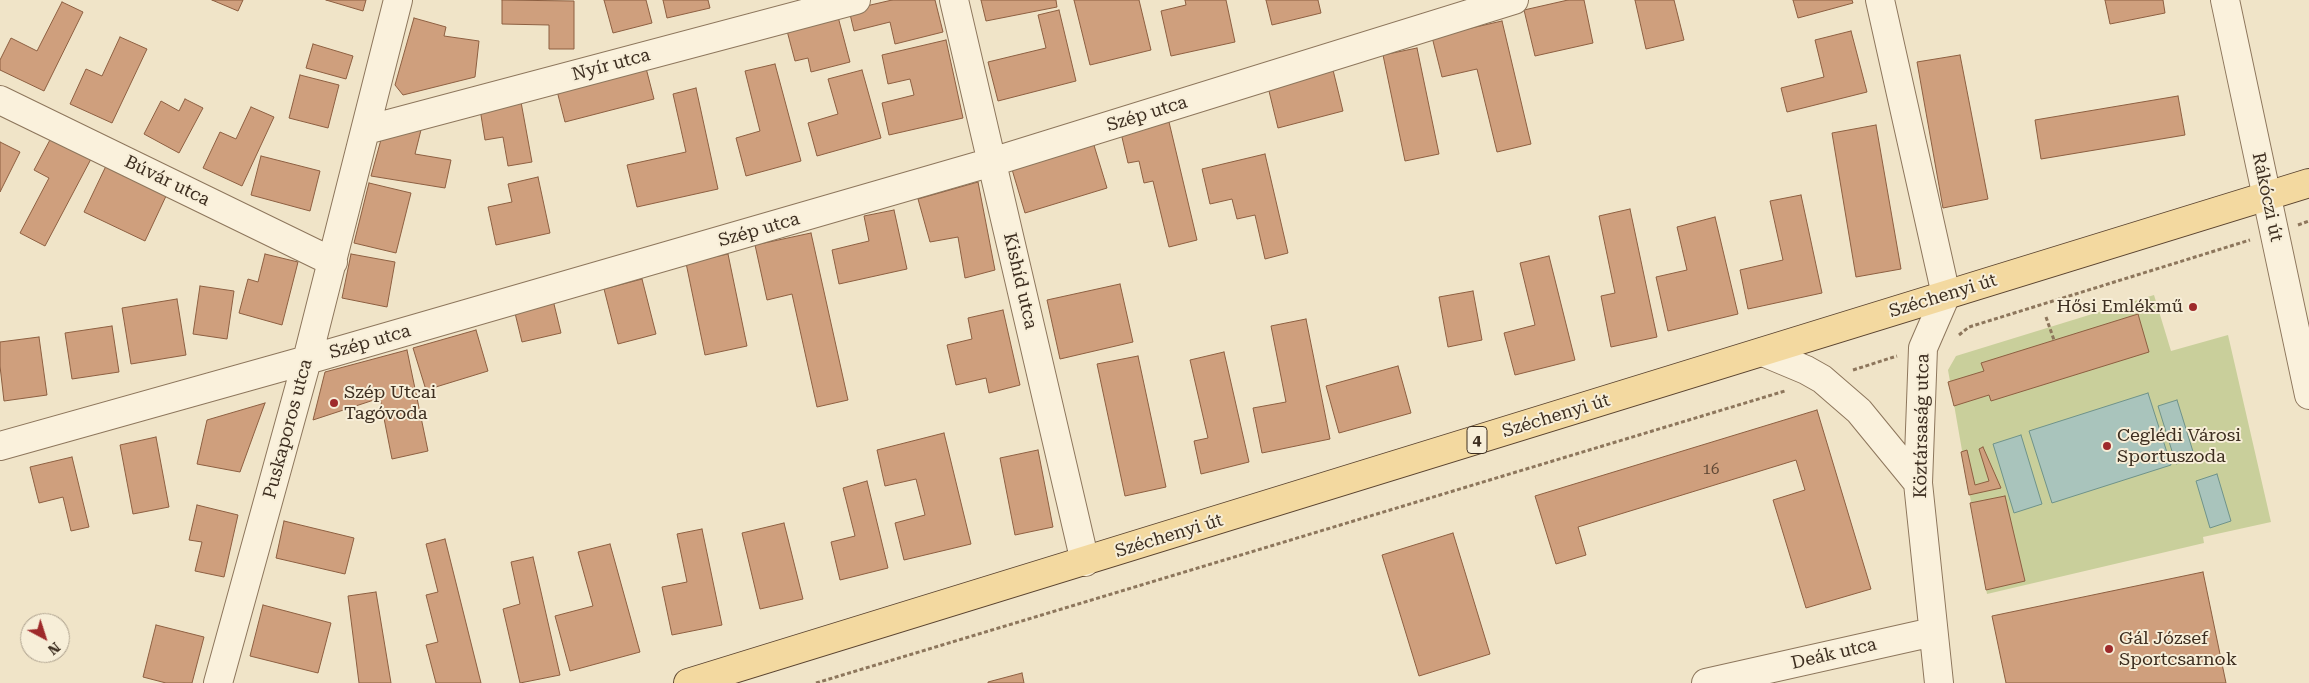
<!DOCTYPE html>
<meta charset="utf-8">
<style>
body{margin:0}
#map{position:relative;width:2309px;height:683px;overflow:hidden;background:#f0e4c8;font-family:"Roboto Serif",serif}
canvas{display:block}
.north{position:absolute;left:20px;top:613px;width:50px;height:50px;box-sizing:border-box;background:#f7eed8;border:1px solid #ada18e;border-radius:50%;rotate:140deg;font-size:14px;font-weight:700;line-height:20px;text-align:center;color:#3d2e20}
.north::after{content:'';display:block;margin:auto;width:18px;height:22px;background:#9e2a2b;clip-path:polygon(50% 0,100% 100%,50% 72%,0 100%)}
</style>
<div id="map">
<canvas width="2309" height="683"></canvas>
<div class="north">N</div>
</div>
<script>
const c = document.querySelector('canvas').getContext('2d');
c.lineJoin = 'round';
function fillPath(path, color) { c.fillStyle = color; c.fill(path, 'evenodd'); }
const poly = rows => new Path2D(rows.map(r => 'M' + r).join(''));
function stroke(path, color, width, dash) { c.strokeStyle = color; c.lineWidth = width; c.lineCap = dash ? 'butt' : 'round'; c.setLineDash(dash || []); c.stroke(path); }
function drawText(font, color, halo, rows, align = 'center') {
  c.font = font + ' "Roboto Serif",serif'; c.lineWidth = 4; c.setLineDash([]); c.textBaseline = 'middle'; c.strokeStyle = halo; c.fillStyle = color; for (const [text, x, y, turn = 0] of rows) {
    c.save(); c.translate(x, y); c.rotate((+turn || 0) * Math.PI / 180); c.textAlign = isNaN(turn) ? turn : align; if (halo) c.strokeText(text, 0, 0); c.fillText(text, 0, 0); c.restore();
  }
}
fillPath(poly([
 [2154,295,2171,351,2228,335,2271,522,2203,537,2204,543,1987,594,1948,370,1956,356]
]), '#c9cf9b');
const water = poly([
 [2148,393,2171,465,2052,503,2029,431,2148,393],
 [2177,400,2195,458,2176,464,2158,406,2177,400],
 [2021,435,2042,504,2014,513,1993,444,2021,435],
 [2217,474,2231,521,2210,528,2196,481,2217,474]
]);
fillPath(water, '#a9c4bc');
stroke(water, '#6f938a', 1);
const building = poly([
 [212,0,243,0,238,11,212,0],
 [326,0,366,0,363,11,326,0],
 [502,0,574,1,574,49,549,49,549,25,502,24,502,0],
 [604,0,646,0,652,23,613,33,604,0],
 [663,0,708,0,710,8,667,18,663,0],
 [892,0,935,0,943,32,895,44,890,22,854,31,849,10,892,0],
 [981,0,1056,0,1057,7,986,21,981,0],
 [1074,0,1139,0,1151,50,1090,65,1074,0],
 [1185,0,1226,0,1235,42,1171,56,1161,11,1186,5,1185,0],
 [1266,0,1318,0,1321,13,1272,25,1266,0],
 [1568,0,1584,0,1593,43,1535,56,1524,10,1568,0],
 [1635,0,1674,0,1684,40,1646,49,1635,0],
 [1793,0,1852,0,1853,3,1798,18,1793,0],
 [2105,0,2163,0,2165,13,2110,24,2105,0],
 [62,2,83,12,44,91,0,70,0,60,11,38,37,51,62,2],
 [1059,10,1076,81,998,101,988,62,1046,48,1038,15,1059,10],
 [837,13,850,62,811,72,808,58,795,61,786,27,837,13],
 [414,18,446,27,444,36,479,41,475,77,403,95,395,85,414,18],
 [1502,21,1531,144,1497,152,1477,69,1442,77,1432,37,1502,21],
 [1851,31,1867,92,1787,112,1781,88,1824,77,1815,40,1851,31],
 [120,37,147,49,112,123,70,104,86,69,102,76,120,37],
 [946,40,963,118,889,135,882,103,914,95,910,79,888,84,882,55,946,40],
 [313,44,353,56,346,79,306,68,313,44],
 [1417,48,1439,154,1405,161,1383,55,1417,48],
 [1960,55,1988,199,1943,208,1917,62,1960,55],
 [775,64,801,161,746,176,736,138,760,131,745,71,775,64],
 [646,68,654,99,565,122,557,91,646,68],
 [862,70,881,138,817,156,808,123,838,114,828,79,862,70],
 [1333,70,1343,111,1278,128,1268,87,1333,70],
 [300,75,339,85,328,128,289,118,300,75],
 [696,88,718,189,637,207,627,165,686,152,673,94,696,88],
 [2178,96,2185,135,2041,159,2035,120,2178,96],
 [185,99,203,108,179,153,144,134,161,101,179,111,185,99],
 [521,102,532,162,508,166,503,137,485,140,480,109,521,102],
 [251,107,274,117,242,186,203,168,220,132,236,139,251,107],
 [1169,122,1197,240,1169,247,1153,181,1144,183,1139,161,1128,163,1121,133,1169,122],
 [1876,125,1901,269,1856,277,1832,133,1876,125],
 [422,126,415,154,451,160,445,188,371,176,382,136,422,126],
 [51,138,91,159,45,246,20,233,49,178,34,170,51,138],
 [0,142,20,152,0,192,0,142],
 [1093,142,1107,188,1025,213,1011,166,1093,142],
 [1265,154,1288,253,1265,259,1255,215,1237,219,1232,199,1210,204,1202,169,1265,154],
 [261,156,320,171,310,211,251,195,261,156],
 [106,166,167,194,145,241,84,212,106,166],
 [538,177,550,233,496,245,488,207,512,202,508,184,538,177],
 [978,182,995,270,965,278,958,237,930,242,918,199,978,182],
 [369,183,411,193,396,253,354,243,369,183],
 [1801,195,1822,293,1748,309,1740,270,1783,260,1770,201,1801,195],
 [1630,209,1657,337,1611,347,1601,296,1615,293,1599,216,1630,209],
 [894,210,907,269,839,284,832,250,869,241,864,216,894,210],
 [1715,217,1738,314,1668,331,1656,277,1687,270,1677,227,1715,217],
 [811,233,848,400,817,407,792,294,767,300,755,245,811,233],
 [265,254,298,262,282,325,239,313,248,279,258,282,265,254],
 [351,254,395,262,387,307,342,298,351,254],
 [728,254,747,346,705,355,686,263,728,254],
 [1549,256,1575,360,1515,375,1504,333,1535,325,1520,263,1549,256],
 [642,279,656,334,618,344,604,289,642,279],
 [1120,284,1133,342,1060,359,1047,300,1120,284],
 [200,286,234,291,227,339,193,334,200,286],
 [1473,291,1482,340,1448,347,1439,297,1473,291],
 [177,299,186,355,131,364,122,308,177,299],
 [553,300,561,333,522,342,514,309,553,300],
 [1003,310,1020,385,989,393,986,378,956,385,947,345,972,339,968,318,1003,310],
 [2138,314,2149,352,1991,401,1989,395,1954,406,1948,382,1984,371,1981,363,2138,314],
 [1306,319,1330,439,1262,453,1253,408,1286,402,1271,326,1306,319],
 [112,326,119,372,72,379,65,333,112,326],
 [476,330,488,371,426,390,413,348,476,330],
 [39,337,47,395,4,401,0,366,0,342,39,337],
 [407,350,428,451,392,459,380,398,313,420,325,372,407,350],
 [1224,352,1249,462,1201,474,1194,441,1208,438,1190,360,1224,352],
 [1138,356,1166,487,1125,496,1097,364,1138,356],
 [1398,366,1411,413,1339,433,1326,386,1398,366],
 [265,403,240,472,197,464,207,420,265,403],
 [1817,410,1871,589,1806,608,1773,500,1805,490,1796,460,1578,527,1586,555,1556,564,1535,496,1817,410],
 [944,433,971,544,904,560,895,523,925,515,916,479,885,486,877,450,944,433],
 [156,437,169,507,133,514,120,445,156,437],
 [1983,447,2001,488,1969,495,1961,452,1967,450,1975,485,1989,481,1979,449,1983,447],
 [1038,450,1053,527,1015,535,1000,458,1038,450],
 [72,457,89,527,71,531,63,497,39,503,30,467,72,457],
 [867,481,888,568,840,580,831,542,855,536,843,488,867,481],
 [2005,496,2025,581,1986,590,1970,503,2005,496],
 [197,505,238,515,224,577,195,571,202,542,189,540,197,505],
 [284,521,354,538,345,574,276,558,284,521],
 [784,523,803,599,760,609,742,533,784,523],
 [702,529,722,625,672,635,662,587,687,582,677,534,702,529],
 [1453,533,1490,654,1419,676,1382,555,1453,533],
 [445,539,481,683,436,683,426,645,438,642,426,595,438,592,426,544,445,539],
 [610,544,640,652,570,671,555,616,593,606,578,552,610,544],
 [533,557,560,675,520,683,503,609,520,604,511,562,533,557],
 [2203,572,2226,683,2006,683,1992,616,2203,572],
 [376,592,391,683,359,683,348,596,376,592],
 [263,605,331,623,318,673,250,656,263,605],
 [156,625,204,637,192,683,166,683,143,677,156,625],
 [1022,673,1024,683,988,683,988,682,1022,673]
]);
fillPath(building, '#cf9f7d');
stroke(building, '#8d5f41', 1);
const minor = poly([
 [954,0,1085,562],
 [1880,0,1946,295,1923,348,1918,483,1939,683],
 [2225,0,2309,395],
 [0,100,333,262],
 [366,130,856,0],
 [1763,352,1806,370,1822,379,1859,411,1918,483],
 [0,446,307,360,992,162,1514,0],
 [218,683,307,360,398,0],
 [1706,683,1933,632]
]);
const primary = poly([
 [688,683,2309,183]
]);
stroke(minor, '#8d765c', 30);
stroke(primary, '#5b4430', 30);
stroke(poly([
 [2298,225,2309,221],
 [2046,317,2054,340],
 [1959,335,1969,327,2250,240],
 [1853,370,1897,356],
 [816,683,1785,391]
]), '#8d765c', 3, [4, 2.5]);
stroke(minor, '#faf1dc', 28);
stroke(primary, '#f3d9a0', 28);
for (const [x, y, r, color] of [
 [2193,307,5,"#9e2a2b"],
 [334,403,5,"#9e2a2b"],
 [2107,446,5,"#9e2a2b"],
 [2109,649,5,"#9e2a2b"]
]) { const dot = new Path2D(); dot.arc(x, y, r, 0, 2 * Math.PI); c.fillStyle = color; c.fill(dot); stroke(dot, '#f7eed8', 2); }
drawText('15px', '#624a37', null, [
 ["16",1711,470]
]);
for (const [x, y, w] of [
 [1477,440,20]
]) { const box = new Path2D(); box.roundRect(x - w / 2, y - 13.5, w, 27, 4); c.fillStyle = '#f7eed8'; c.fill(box); stroke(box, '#3d2e20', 1); }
drawText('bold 16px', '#3d2e20', null, [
 ["4",1477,440]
]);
drawText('18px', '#3d2e20', '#f7eed8', [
 ["Nyír utca",611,65,-15],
 ["Szép utca",1147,114,-17],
 ["Búvár utca",167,181,26],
 ["Rákóczi út",2267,197,78],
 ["Szép utca",759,230,-16],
 ["Kishíd utca",1020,281,77],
 ["Széchenyi út",1943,296,-17],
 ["Szép utca",370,342,-16],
 ["Széchenyi út",1556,416,-17],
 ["Köztársaság utca",1922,426,-89],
 ["Puskaporos utca",288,429,-75],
 ["Széchenyi út",1169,536,-17],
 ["Deák utca",1834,654,-13]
]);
drawText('18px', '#3d2e20', '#f7eed8', [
 ["Hősi Emlékmű",2183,307,"right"],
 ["Szép Utcai",344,393],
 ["Tagóvoda",344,414],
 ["Ceglédi Városi",2117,436],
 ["Sportuszoda",2117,457],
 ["Gál József",2119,639],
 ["Sportcsarnok",2119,660]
], 'left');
</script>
